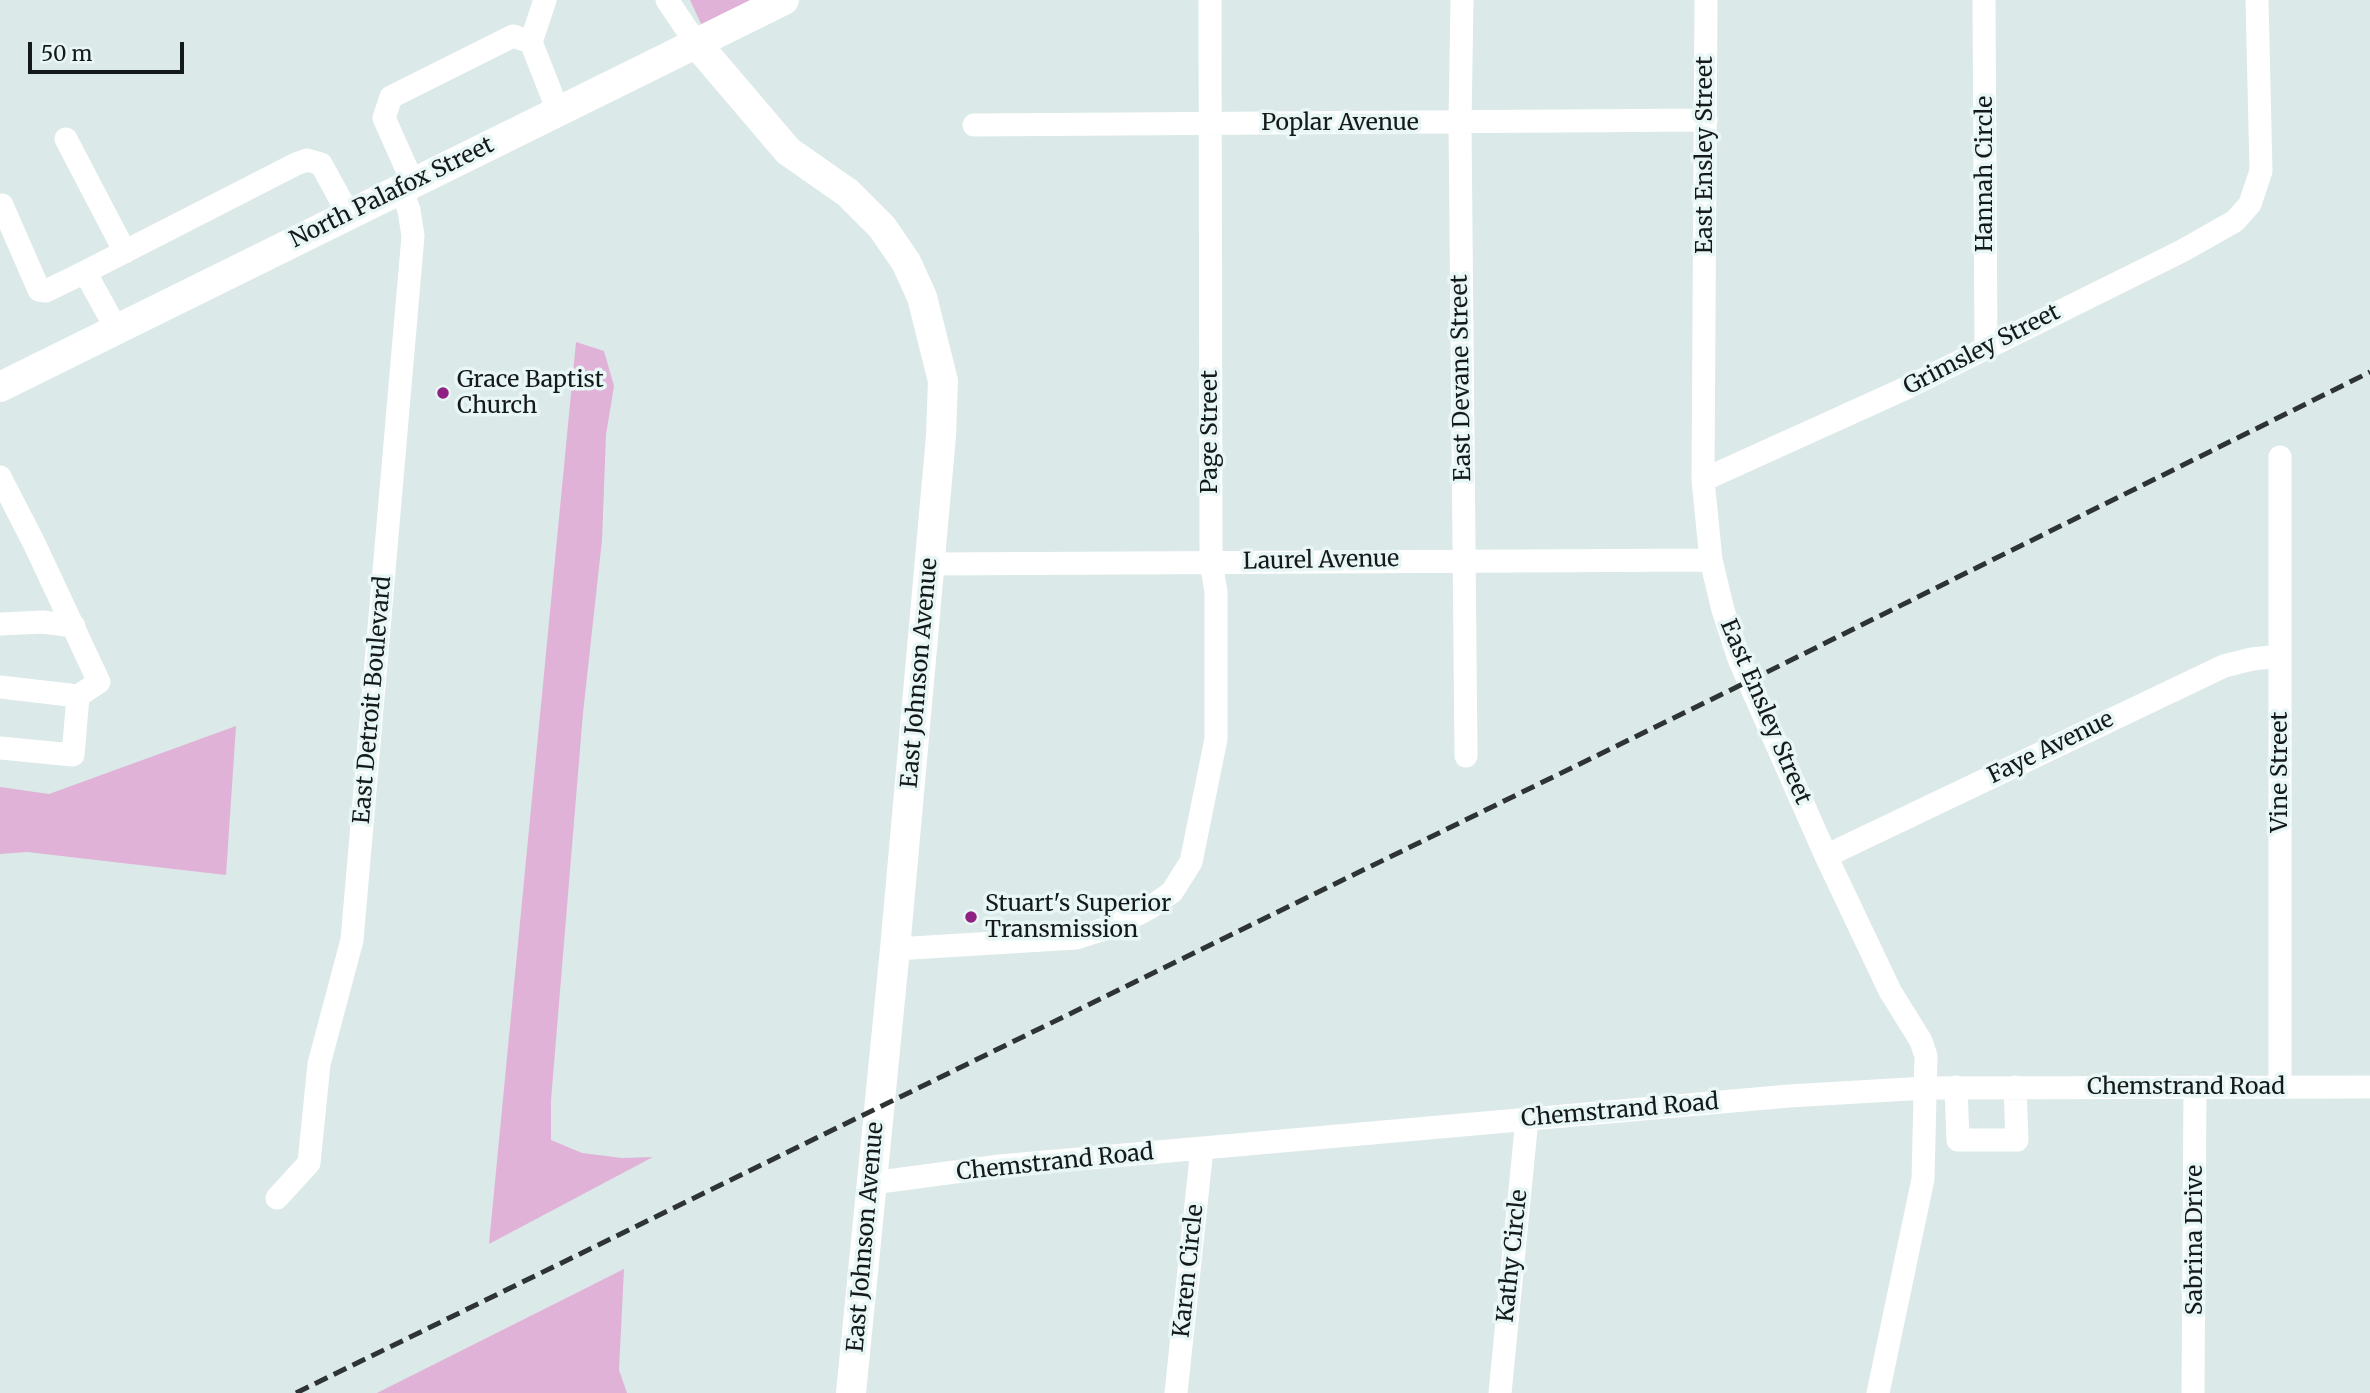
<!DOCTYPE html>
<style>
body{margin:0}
#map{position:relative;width:2370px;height:1393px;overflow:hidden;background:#dbe9e8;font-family:Merriweather,serif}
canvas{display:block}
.scale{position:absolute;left:28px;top:42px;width:156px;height:32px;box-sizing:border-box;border:4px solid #141919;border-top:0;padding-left:9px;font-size:21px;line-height:24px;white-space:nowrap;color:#141919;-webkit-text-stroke:5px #e8f6f5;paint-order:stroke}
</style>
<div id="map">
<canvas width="2370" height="1393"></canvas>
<div class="scale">50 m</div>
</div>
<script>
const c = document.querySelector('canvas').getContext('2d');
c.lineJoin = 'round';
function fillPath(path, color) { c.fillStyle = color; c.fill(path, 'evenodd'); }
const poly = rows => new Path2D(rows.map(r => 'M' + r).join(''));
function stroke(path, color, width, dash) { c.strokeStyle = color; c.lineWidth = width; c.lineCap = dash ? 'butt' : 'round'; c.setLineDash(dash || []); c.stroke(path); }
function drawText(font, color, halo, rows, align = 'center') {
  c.font = font + ' Merriweather,serif'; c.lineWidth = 7; c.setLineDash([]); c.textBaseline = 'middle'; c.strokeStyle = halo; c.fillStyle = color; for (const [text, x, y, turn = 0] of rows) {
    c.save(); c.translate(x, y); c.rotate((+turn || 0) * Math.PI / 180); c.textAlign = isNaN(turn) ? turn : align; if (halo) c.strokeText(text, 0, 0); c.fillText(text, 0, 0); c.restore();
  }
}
fillPath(poly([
 [690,0,759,0,703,28],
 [576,342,604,351,614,386,606,435,602,540,583,713,551,1100,551,1140,582,1153,622,1158,653,1157,489,1244],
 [236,726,226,875,27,852,0,854,0,787,49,794],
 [624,1269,619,1370,627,1393,377,1393]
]), '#e0b2d7');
stroke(poly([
 [545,0,531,42,558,111],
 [667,0,696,43],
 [1462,0,1460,123,1466,756],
 [1706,0,1703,480,1711,560,1723,610,1739,659,1826,856,1890,991,1921,1041,1926,1056,1923,1179,1878,1393],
 [1984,0,1986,347],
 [974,125,1706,120],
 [66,139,125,252],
 [413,183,384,118,391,97,513,36,531,42],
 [2,205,39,290,46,291,85,272],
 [117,330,85,272,296,164,307,160,321,164,349,215],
 [2280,457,2280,1087],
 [0,477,34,543,99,682,78,696,0,687],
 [1703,480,1904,389,2182,251,2235,221,2250,204,2261,171,2257,0],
 [930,564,1711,560],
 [0,624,43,622,74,626],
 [0,748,73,755,78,696],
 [1826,856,2224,666,2252,659,2280,656],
 [895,949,1076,938,1117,925,1151,907,1172,892,1191,862,1216,739,1216,592,1211,562,1210,0],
 [1956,1087,1958,1140,2017,1140,2015,1087],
 [872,1183,1000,1166,1789,1096,1926,1088,2370,1087],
 [277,1198,309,1163,319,1064,352,940,413,236,409,210,401,189],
 [1176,1393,1202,1148],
 [1500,1393,1527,1119],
 [2193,1393,2195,1087]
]), '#fff', 23);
stroke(poly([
 [696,43,788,151,848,193,882,227,906,262,922,297,943,381,941,436,895,949,851,1393],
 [0,387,784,0]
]), '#fff', 30);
stroke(poly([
 [296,1393,1749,681,2370,372]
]), '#2e3434', 5, [14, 7]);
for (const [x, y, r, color] of [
 [443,393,7,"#8f2183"],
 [971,917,7,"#8f2183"]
]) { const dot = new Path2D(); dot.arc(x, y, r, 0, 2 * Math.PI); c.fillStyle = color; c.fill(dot); stroke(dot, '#e8f6f5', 2.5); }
drawText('23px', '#141919', '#e8f6f5', [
 ["Poplar Avenue",1340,123],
 ["East Ensley Street",1705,155,-90],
 ["Hannah Circle",1985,174,-90],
 ["North Palafox Street",392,193,-26],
 ["Grimsley Street",1982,350,-27],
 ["East Devane Street",1462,378,-91],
 ["Page Street",1210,432,-90],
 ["Laurel Avenue",1321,561,-1],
 ["East Johnson Avenue",920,673,-85],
 ["East Detroit Boulevard",373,700,-85],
 ["East Ensley Street",1765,712,67],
 ["Faye Avenue",2051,748,-26],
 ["Vine Street",2280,772,-90],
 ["Chemstrand Road",2186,1087],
 ["Chemstrand Road",1620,1111,-5],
 ["Chemstrand Road",1055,1163,-6],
 ["East Johnson Avenue",866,1237,-85],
 ["Sabrina Drive",2195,1240,-90],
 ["Kathy Circle",1513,1256,-84],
 ["Karen Circle",1189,1271,-84]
]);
drawText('23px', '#141919', '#e8f6f5', [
 ["Grace Baptist",457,380],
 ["Church",457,406],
 ["Stuart's Superior",985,904],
 ["Transmission",985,930]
], 'left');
</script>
